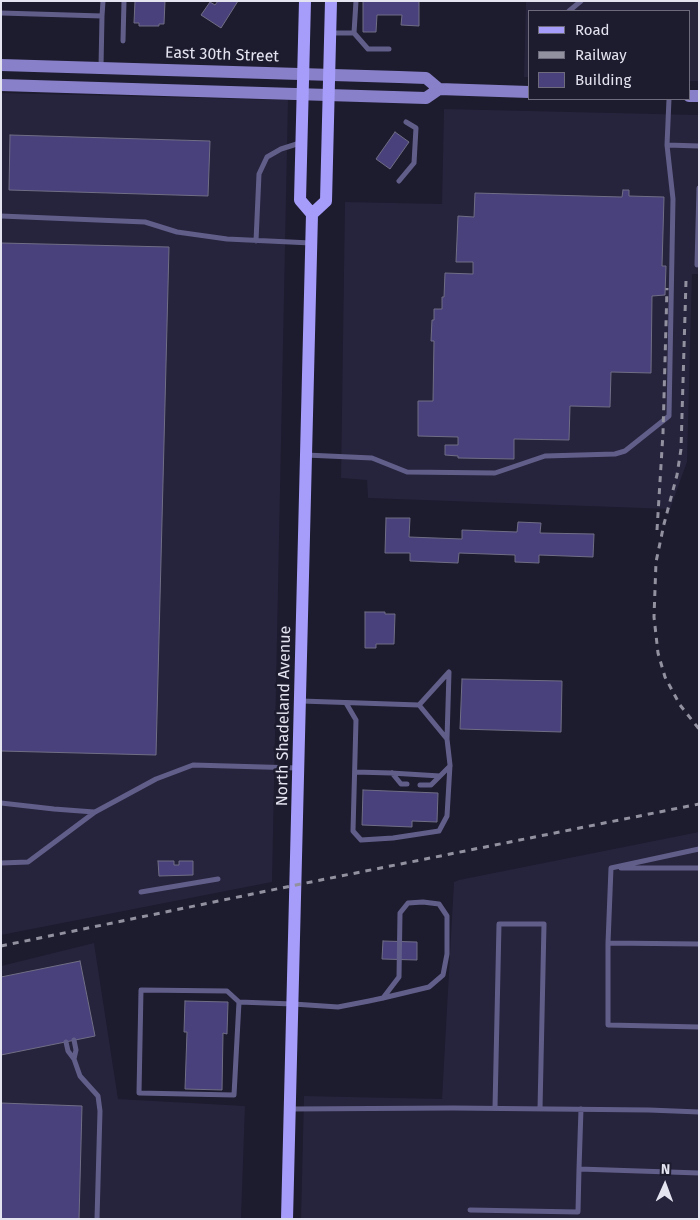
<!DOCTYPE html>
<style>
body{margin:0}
#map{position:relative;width:700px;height:1220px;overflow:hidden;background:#1d1b2e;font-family:"Fira Sans",sans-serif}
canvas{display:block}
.frame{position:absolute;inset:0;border:2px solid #e4e4f1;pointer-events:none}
.legend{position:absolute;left:528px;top:10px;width:162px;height:90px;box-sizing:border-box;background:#1d1b2e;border:1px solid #6d6b7c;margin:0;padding:6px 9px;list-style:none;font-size:15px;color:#e4e4f1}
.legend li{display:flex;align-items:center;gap:10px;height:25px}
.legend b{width:25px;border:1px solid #6d6b7c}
.north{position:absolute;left:640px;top:1160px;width:50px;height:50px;-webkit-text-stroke:4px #1d1b2e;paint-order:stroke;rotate:2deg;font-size:14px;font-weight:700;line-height:20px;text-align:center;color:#e4e4f1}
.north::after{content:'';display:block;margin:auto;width:18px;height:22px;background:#e4e4f1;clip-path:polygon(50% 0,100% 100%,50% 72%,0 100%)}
</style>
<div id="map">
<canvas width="700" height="1220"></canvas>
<div class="frame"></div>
<ul class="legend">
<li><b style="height:6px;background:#a69dfa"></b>Road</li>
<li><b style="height:6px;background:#9291a0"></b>Railway</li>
<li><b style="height:14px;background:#49417c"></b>Building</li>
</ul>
<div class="north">N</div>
</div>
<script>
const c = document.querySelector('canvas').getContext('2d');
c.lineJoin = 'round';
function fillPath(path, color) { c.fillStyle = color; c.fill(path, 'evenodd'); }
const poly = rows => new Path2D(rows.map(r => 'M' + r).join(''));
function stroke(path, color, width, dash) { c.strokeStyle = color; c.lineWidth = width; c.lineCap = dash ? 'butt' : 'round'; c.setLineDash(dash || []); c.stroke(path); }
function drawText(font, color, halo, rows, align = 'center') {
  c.font = font + ' "Fira Sans",sans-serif'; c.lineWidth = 5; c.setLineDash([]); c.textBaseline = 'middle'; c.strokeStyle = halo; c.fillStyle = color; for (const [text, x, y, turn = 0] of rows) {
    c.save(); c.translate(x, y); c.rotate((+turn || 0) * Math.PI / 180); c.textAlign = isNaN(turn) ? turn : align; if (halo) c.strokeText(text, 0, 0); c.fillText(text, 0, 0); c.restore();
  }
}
fillPath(poly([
 [526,1,699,1,699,81,689,81,689,11,529,11,529,77,524,77],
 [1,93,288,100,272,882,1,935],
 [444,109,699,115,699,274,692,274,687,462,670,509,368,498,367,480,341,478,345,202,442,204],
 [699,832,699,1219,301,1219,304,1096,442,1099,454,882,459,880],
 [94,943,118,1099,245,1106,241,1219,1,1219,1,966]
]), '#26233c');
const building = poly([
 [135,1,165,1,164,24,159,24,159,26,139,26,139,23,134,23,135,1],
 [218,1,238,1,221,28,201,15,210,2,215,5,218,1],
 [363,1,419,1,419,26,401,25,402,15,377,15,376,32,363,32,363,1],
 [395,132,409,142,390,169,376,159,395,132],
 [10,135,210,141,208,196,9,190,10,135],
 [623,190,629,190,629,196,664,197,662,266,666,266,665,295,652,296,651,373,611,372,610,407,570,406,569,440,514,439,514,459,458,458,458,456,445,455,445,445,458,445,458,437,418,436,418,401,433,401,434,341,431,341,432,320,434,320,434,309,442,309,442,297,444,297,445,273,473,274,473,262,456,262,458,216,474,217,475,193,622,197,623,190],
 [1,243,169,247,156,755,1,751,1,243],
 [386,518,410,518,409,537,462,539,462,530,517,532,518,522,541,523,540,533,594,534,593,557,539,555,539,563,515,562,515,555,459,553,458,563,410,561,410,553,385,553,386,518],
 [365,612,385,612,385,614,395,614,394,644,376,644,376,648,365,648,365,612],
 [462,679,562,681,561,732,460,729,462,679],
 [363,790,438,793,437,822,412,821,412,827,362,825,363,790],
 [158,861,174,861,174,865,179,865,179,861,193,861,193,875,159,876,158,861],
 [383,941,417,942,417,960,382,959,383,941],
 [80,961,95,1036,1,1055,1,977,80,961],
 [185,1001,228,1002,227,1034,223,1033,222,1090,185,1089,187,1032,184,1032,185,1001],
 [1,1103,82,1106,79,1219,1,1219,1,1103]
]);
fillPath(building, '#49417c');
stroke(building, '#6f6e85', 1);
stroke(poly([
 [569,11,581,1],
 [1,13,102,16,101,67],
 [102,16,103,1],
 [331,33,354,33,356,1],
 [354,33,368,49,389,49],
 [123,41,124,1],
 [667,145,699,146],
 [399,181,414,163,416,128,406,122],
 [1,216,145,222,177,232,227,239,311,243],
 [256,241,259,174,267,157,281,149,300,143],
 [697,265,699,188],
 [306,455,372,458,407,472,495,473,545,456,615,454,625,451,669,416,673,199,667,145,669,99],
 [301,701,419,705,449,672,447,739,419,705],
 [346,703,356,720,353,831,361,840,393,838,439,831,447,816,450,765,447,739],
 [355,772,391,773,440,776,450,766],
 [392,773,401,784,407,784],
 [420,785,431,785,440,776],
 [1,803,54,809,94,812],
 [699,849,611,868,608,943,608,1025,699,1027],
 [1,863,28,862,95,812,156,779,193,765,298,768],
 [621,868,699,868],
 [141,892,218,879],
 [608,943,699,944],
 [239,1002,227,991,141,990,139,1093,234,1095,239,1002,293,1004,338,1007,369,1001,383,998,429,987,443,975,447,954,447,916,439,904,423,902,408,903,400,913,399,977,383,998],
 [66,1042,68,1051,74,1059,80,1076,98,1096,100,1111,97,1219],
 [74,1059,76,1050,74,1040],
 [495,1108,499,924,544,924,540,1109],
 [290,1109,453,1108,649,1110,699,1112],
 [581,1109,579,1169,699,1173],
 [470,1210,578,1212,579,1169]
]), '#615e8a', 5);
stroke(poly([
 [1,65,399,77,426,78,439,89],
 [1,85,426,98,439,89,529,92],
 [689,96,699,96]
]), '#8881c9', 12);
stroke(poly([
 [312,214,326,201,331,1],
 [287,1219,312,214,300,200,305,1]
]), '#a69dfa', 12);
stroke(poly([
 [686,281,681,449,677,475,664,524,656,562,654,617,658,653,665,677,680,705,699,729],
 [657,530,663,433,667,288],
 [1,946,296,885,699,804]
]), '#9291a0', 3, [6, 6]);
drawText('16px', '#e4e4f1', '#1d1b2e', [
 ["East 30th Street",222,55,2],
 ["North Shadeland Avenue",284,716,-89]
]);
</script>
